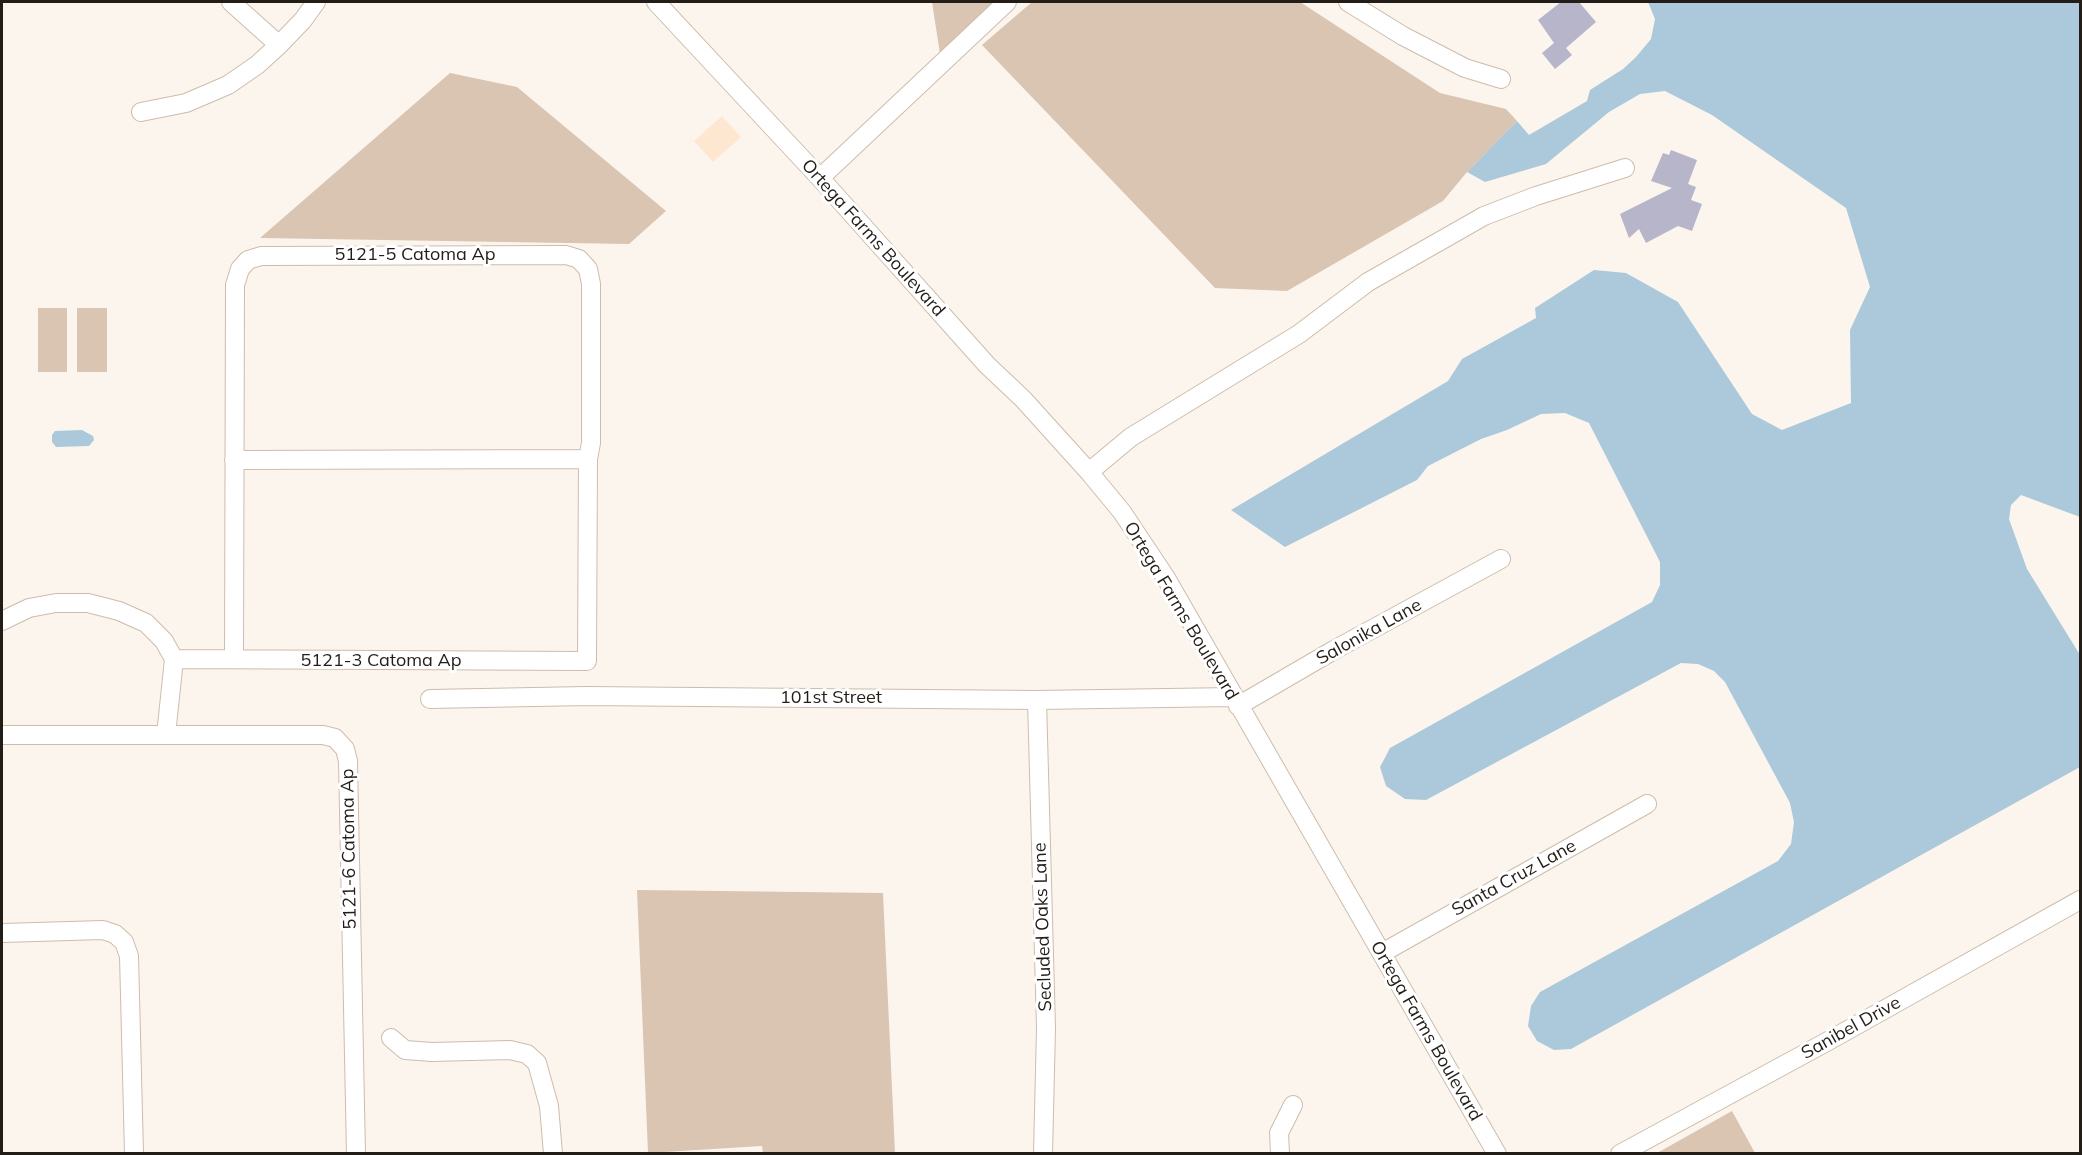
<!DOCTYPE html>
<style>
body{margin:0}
#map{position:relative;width:2082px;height:1155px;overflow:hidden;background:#fcf5ee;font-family:Mulish,sans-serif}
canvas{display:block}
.frame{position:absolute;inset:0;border:3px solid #231d17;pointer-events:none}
</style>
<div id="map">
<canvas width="2082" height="1155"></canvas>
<div class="frame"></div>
</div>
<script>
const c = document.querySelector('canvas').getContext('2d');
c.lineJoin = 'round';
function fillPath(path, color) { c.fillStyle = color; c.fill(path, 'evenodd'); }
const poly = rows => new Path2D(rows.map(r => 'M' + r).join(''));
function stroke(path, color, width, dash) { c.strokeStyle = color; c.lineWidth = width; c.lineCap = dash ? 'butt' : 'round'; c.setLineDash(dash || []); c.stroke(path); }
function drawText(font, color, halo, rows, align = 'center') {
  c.font = font + ' Mulish,sans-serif'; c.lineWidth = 6; c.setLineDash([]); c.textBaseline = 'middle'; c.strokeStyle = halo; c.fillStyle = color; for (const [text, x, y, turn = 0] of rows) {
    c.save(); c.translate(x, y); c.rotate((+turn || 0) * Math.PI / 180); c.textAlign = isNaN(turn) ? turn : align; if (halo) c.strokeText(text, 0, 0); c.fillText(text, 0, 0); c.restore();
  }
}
fillPath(poly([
 [722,116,741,137,713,162,694,141]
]), '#fee7d0');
fillPath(poly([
 [932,2,995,2,940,54],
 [1032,2,1300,2,1440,93,1506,109,1517,121,1467,172,1443,201,1287,291,1215,288,982,45],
 [450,73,517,87,666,211,629,244,260,238],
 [38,308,67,308,67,372,38,372],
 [77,308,107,308,107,372,77,372],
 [637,890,883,893,895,1153,763,1153,762,1146,648,1153],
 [1732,1111,1755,1153,1657,1153]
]), '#d9c5b2');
fillPath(poly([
 [1648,2,2080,2,2080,517,2021,495,2011,505,2009,519,2027,569,2080,655,2080,767,1571,1049,1554,1050,1537,1041,1528,1026,1531,1006,1540,992,1778,861,1791,844,1794,822,1790,803,1725,682,1714,671,1698,664,1681,663,1426,800,1405,799,1386,786,1380,767,1390,748,1652,602,1660,585,1660,562,1589,423,1565,413,1541,414,1507,430,1481,439,1428,466,1417,480,1285,547,1231,510,1448,381,1462,359,1536,318,1535,308,1594,270,1626,273,1678,302,1752,414,1782,430,1851,403,1850,330,1870,287,1846,208,1712,115,1665,91,1640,94,1609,112,1546,164,1485,182,1467,172,1517,121,1529,135,1587,101,1590,90,1623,69,1636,57,1651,39,1655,19],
 [82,430,93,436,94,440,89,446,56,447,52,442,52,435,55,431]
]), '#abc9da');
fillPath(poly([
 [1561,2,1579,2,1596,22,1566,48,1572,55,1555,69,1542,53,1554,43,1538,20],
 [1671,150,1697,160,1688,184,1696,187,1691,200,1702,204,1692,231,1678,226,1646,243,1639,229,1629,238,1620,214,1672,188,1651,181,1663,153,1669,155]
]), '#b6b5ca');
const minor = poly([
 [231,2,279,45],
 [656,2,820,178,987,365,1023,399,1089,472,1122,512,1166,578,1497,1154],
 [1348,2,1403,36,1465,68,1501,79],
 [141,112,186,103,228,85,257,65,279,45,303,20,316,2],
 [820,178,1007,2],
 [234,460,588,459],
 [1089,472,1131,437,1299,334,1368,282,1484,216,1536,196,1625,168],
 [2,621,29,608,56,603,88,603,119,611,146,623,164,641,174,659,166,735],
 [174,659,587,661,588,459,591,443,591,284,588,269,579,259,566,255,261,256,248,260,240,269,235,285,234,659],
 [430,699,586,696,1037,700,1233,697],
 [1037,700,1046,1028,1043,1154],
 [1238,706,1334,650,1501,559],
 [2,735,323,735,335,738,345,749,348,761,356,1154],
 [2,933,103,930,115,934,124,942,129,956,134,1154],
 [1382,953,1647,804],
 [391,1038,405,1050,432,1052,510,1050,527,1054,537,1063,549,1106,553,1154],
 [1280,1154,1279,1133,1293,1105],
 [1620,1154,1830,1040,2080,900]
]);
stroke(minor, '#cdbcab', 20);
stroke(minor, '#fff', 18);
drawText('18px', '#231d17', '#fff', [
 ["Ortega Farms Boulevard",873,238,48],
 ["5121-5 Catoma Ap",415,255],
 ["Ortega Farms Boulevard",1181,611,59],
 ["Salonika Lane",1369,632,-29],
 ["5121-3 Catoma Ap",381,661],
 ["101st Street",831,698],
 ["5121-6 Catoma Ap",349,849,-91],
 ["Santa Cruz Lane",1514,878,-29],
 ["Secluded Oaks Lane",1043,927,-92],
 ["Sanibel Drive",1851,1028,-29],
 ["Ortega Farms Boulevard",1426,1031,60]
]);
</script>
